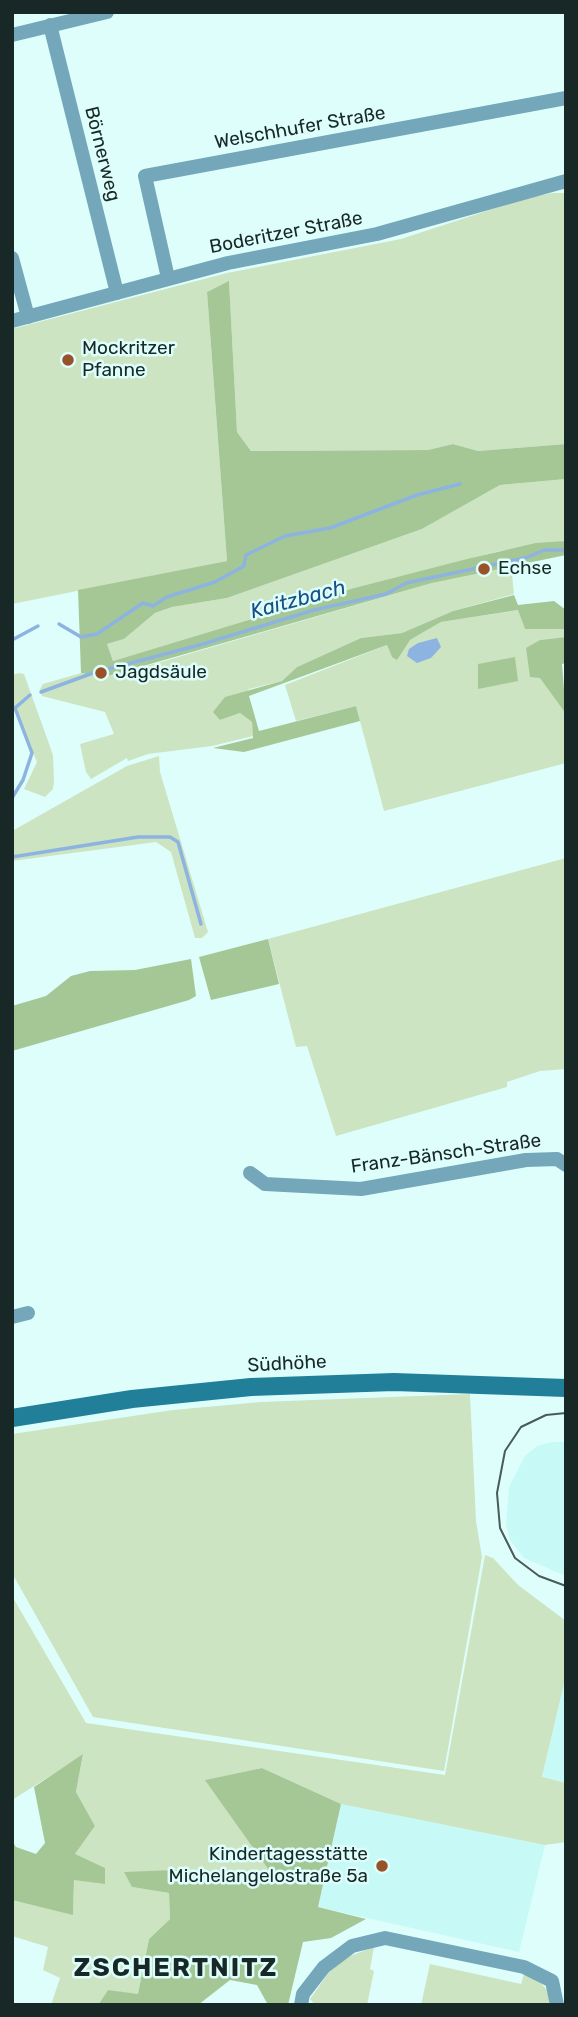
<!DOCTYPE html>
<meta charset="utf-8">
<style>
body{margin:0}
#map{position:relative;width:578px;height:2017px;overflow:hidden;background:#defefc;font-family:Rubik,sans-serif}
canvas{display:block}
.frame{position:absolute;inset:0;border:14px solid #182827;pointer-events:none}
</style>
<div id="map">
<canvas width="578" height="2017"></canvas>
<div class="frame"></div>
</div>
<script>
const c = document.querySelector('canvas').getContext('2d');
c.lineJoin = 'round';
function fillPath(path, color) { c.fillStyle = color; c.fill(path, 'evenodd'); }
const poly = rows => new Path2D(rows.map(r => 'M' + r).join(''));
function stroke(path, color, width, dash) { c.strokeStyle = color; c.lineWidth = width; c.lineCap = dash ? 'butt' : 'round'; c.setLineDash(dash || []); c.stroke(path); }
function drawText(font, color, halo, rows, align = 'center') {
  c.font = font + ' Rubik,sans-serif'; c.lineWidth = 5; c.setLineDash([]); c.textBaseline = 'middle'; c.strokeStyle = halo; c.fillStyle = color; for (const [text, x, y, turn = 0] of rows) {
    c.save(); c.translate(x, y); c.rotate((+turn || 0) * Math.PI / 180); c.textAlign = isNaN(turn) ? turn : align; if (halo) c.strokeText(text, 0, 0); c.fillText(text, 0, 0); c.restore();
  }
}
fillPath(poly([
 [552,1442,566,1442,566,1576,524,1558,510,1540,506,1524,509,1487,525,1456,537,1446],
 [566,1675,566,1783,542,1778],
 [341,1804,545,1845,519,1952,318,1907]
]), '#c7f9f7');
fillPath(poly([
 [553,193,566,193,566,444,478,451,453,444,428,450,251,451,237,432,229,282,207,292,227,561,12,604,12,329,227,273,401,239,526,198],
 [566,479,566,541,500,551,354,588,113,661,107,644,124,639,155,613,172,607,227,598,422,529,500,485],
 [511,565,514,594,453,611,402,633,361,638,297,667,282,681,249,689,220,720,240,713,252,722,253,736,212,746,148,754,128,761,127,758,91,779,86,772,80,744,114,734,105,712,42,696,40,689,43,684,81,673,104,677,161,662,432,583],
 [519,610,525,629,566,629,566,637,540,640,540,677,566,714,566,763,384,811,356,706,296,721,285,685,387,645,392,657,410,640,441,622],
 [19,673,24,674,53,755,54,780,53,789,45,797,24,789,37,762,12,704,12,675],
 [159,756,160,772,208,932,202,938,195,938,171,852,156,842,12,861,12,831,127,766],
 [566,858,566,1069,540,1071,507,1082,507,1087,336,1136,307,1046,296,1047,268,939],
 [470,1394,476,1521,482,1557,444,1771,93,1717,12,1573,12,1434,173,1410,261,1402],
 [485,1555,493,1558,518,1585,566,1621,566,1675,542,1777,566,1783,566,1842,545,1845,341,1804,262,1768,206,1780,278,1883,175,1870,132,1887,169,1893,170,1919,149,1939,138,1995,108,1990,98,2005,51,2005,60,1978,43,1970,48,1947,12,1936,12,1900,73,1914,75,1854,95,1826,76,1792,83,1755,12,1800,12,1596,86,1723,445,1775],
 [374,1947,370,1969,374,1971,367,2005,315,2005,310,1999,332,1968,345,1958],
 [430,1964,521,1984,524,1974,539,1981,547,1990,551,2005,421,2005]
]), '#cce4c1');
fillPath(poly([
 [229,281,237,432,251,451,428,450,453,444,478,451,566,444,566,479,500,485,422,529,227,598,172,607,155,613,124,639,107,644,113,661,354,588,467,559,536,543,566,541,566,555,432,583,119,673,104,677,81,673,78,590,227,561,207,292],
 [514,595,518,605,554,601,566,610,566,629,525,629,518,610,441,622,410,640,397,660,392,657,387,645,249,696,259,731,356,706,360,721,244,752,213,748,253,738,252,722,240,713,220,720,213,712,225,697,282,681,297,667,361,638,402,633,453,611],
 [566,637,566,663,562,664,566,714,540,678,530,677,526,648,540,640],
 [515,657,518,681,478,689,478,664],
 [268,939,279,984,211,1000,199,957],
 [191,959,196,996,189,1000,12,1051,12,1006,46,996,71,976,90,971,135,970],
 [83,1754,76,1792,95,1826,75,1854,105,1868,105,1884,74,1880,73,1915,12,1900,12,1841,16,1847,36,1854,45,1843,34,1787],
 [262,1768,341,1804,318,1907,366,1919,331,1938,303,1942,288,2005,268,2005,257,1985,230,1980,198,2005,98,2005,108,1990,138,1994,149,1939,170,1919,169,1893,132,1887,124,1872,175,1870,278,1883,205,1780]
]), '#a5c796');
fillPath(poly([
 [437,638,441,647,431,658,417,663,407,656,409,649,418,643]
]), '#8db4e0');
stroke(poly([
 [59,624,81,637,97,634,143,603,153,606,167,597,215,582,244,566,246,555,285,536,330,528,417,495,460,484],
 [12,640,38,626],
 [41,692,93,673,203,644,314,610,386,594,406,583,525,558,545,550,566,550],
 [12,798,23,780,32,753,15,708,30,695],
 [12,857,138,837,170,837,178,842,201,924]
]), '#8db4e0', 3.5);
stroke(poly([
 [50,25,117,293],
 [12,35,107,12],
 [12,258,28,317],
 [168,278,145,176,566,98],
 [12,321,228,263,377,234,566,181],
 [250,1173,265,1184,361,1189,526,1160,557,1159,566,1165],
 [12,1317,28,1313],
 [301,2005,303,1994,324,1967,352,1946,385,1938,524,1967,552,1981,557,2005]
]), '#73a7b9', 14);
stroke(poly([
 [12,1418,132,1399,251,1387,394,1382,566,1388]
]), '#227f9a', 18);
stroke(poly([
 [566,1413,546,1415,521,1427,505,1451,497,1493,500,1528,515,1558,539,1576,566,1586]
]), '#475b59', 2);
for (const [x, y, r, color] of [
 [68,360,7,"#985228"],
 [484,569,7,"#985228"],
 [101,673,7,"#985228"],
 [382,1866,7,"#985228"]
]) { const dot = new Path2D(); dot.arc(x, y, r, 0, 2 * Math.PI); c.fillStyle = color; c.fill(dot); stroke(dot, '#defefc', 2.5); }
drawText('19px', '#182827', '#defefc', [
 ["Welschhufer Straße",300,128,-10],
 ["Börnerweg",102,154,76],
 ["Boderitzer Straße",286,233,-11],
 ["Franz-Bänsch-Straße",446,1154,-8],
 ["Südhöhe",287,1364,-3]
]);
drawText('19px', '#182827', '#defefc', [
 ["Mockritzer",82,349],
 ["Pfanne",82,371],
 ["Echse",498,569],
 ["Jagdsäule",115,673],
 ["Kindertagesstätte",368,1855,"right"],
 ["Michelangelostraße 5a",368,1877,"right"]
], 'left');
drawText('italic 21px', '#185086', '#defefc', [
 ["Kaitzbach",298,600,-15]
]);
c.letterSpacing = '2px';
drawText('bold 26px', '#182827', '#defefc', [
 ["ZSCHERTNITZ",176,1968]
]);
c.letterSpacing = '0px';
</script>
